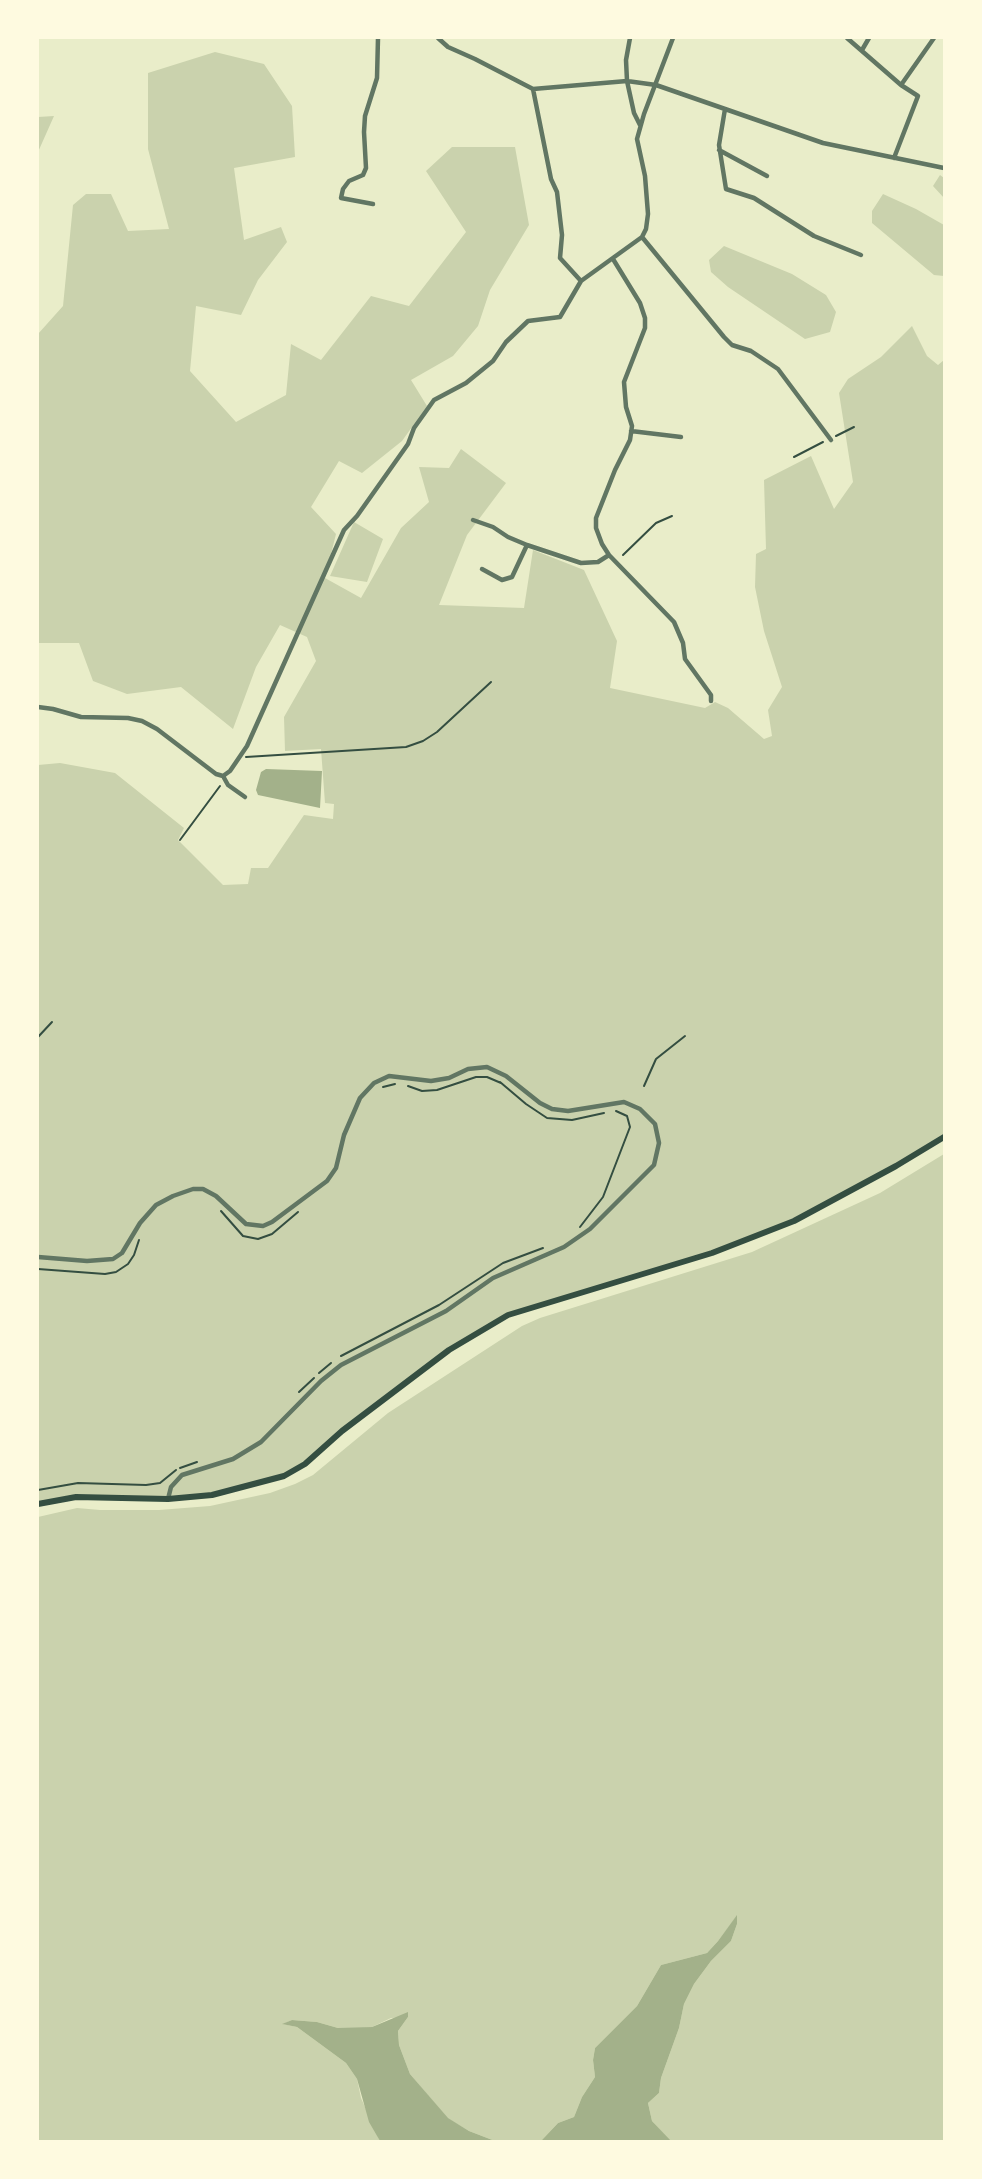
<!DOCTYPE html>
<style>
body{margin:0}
#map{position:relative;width:982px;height:2179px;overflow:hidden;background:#e9edc9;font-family:Karla,sans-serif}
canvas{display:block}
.frame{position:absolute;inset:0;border:39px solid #fefae0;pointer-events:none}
</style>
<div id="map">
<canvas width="982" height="2179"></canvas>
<div class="frame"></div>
</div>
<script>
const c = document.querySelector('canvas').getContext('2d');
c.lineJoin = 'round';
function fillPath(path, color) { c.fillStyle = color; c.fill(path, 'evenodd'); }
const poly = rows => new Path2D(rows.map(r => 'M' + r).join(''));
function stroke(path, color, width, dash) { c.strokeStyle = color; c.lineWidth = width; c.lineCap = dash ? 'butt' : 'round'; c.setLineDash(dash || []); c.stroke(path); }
fillPath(poly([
 [215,52,264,64,292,106,295,157,234,168,244,240,281,227,287,242,258,280,241,315,196,306,190,371,236,422,286,395,291,344,321,360,371,296,409,306,466,232,426,171,452,147,515,147,529,225,490,290,478,326,453,356,411,380,427,406,402,441,362,473,339,461,311,507,336,534,325,578,361,598,401,528,429,502,419,467,449,468,461,449,506,483,467,535,439,605,524,608,533,550,584,570,617,641,610,688,705,708,715,702,728,708,764,739,772,736,768,710,782,687,764,631,755,587,756,554,766,549,764,480,811,456,834,509,853,482,839,393,848,379,881,357,912,326,927,356,938,365,944,360,944,1137,794,1221,712,1253,508,1315,449,1350,305,1464,284,1476,190,1498,76,1497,38,1504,38,765,60,763,115,773,184,828,178,840,223,885,248,884,251,868,268,868,304,815,333,819,334,804,325,803,321,749,285,751,284,717,316,661,307,637,280,625,256,667,233,729,181,687,127,694,93,681,79,643,38,643,38,334,63,306,73,205,86,194,111,194,128,231,169,229,148,149,148,73],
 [54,116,38,152,38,117],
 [940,175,944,178,944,198,933,186],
 [883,194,916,209,944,225,944,276,934,275,872,223,872,211],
 [724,246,792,274,826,295,836,312,830,332,805,339,728,287,711,272,709,260],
 [354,522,383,539,367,582,330,576],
 [944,1154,944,2141,671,2142,668,2139,652,2121,648,2103,659,2093,661,2078,679,2028,684,2004,694,1984,711,1961,731,1941,737,1924,737,1916,718,1941,707,1953,661,1965,637,2006,595,2048,593,2060,595,2077,582,2097,574,2117,558,2123,541,2141,495,2141,469,2131,447,2118,410,2074,399,2045,398,2031,408,2017,391,2018,372,2027,354,2029,338,2028,317,2022,292,2020,283,2024,297,2027,346,2063,357,2079,361,2098,380,2141,38,2141,38,1517,77,1508,100,1510,159,1510,210,1506,270,1493,295,1484,313,1475,388,1413,522,1326,540,1318,752,1252,880,1193]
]), '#cad2ad');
fillPath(poly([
 [266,769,322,771,320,808,258,795,256,790,261,772],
 [737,1915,737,1924,731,1941,711,1961,694,1984,684,2004,679,2028,661,2078,659,2093,648,2103,652,2121,671,2141,541,2141,558,2123,574,2117,582,2097,595,2077,593,2060,595,2048,637,2006,661,1965,707,1953,718,1941],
 [408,2012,408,2017,398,2031,399,2045,410,2074,448,2118,469,2131,495,2141,380,2141,369,2122,357,2079,346,2063,297,2027,282,2024,292,2020,317,2022,338,2028,372,2027]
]), '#a3b18a');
stroke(poly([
 [836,436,854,427],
 [794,457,823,442],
 [623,555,656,523,672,516],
 [246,757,406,747,423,741,437,732,491,682],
 [180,840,220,786],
 [38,1037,52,1022],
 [500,1082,526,1104,547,1118,572,1120,604,1113],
 [408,1086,422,1091,437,1090,476,1077,487,1077,501,1083],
 [644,1086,656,1059,685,1036],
 [383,1087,395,1084],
 [221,1211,243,1236,258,1239,272,1234,298,1212],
 [580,1227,603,1197,630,1127,627,1116,616,1111],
 [38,1269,105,1274,116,1272,128,1264,134,1255,139,1240],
 [341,1356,439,1305,503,1263,543,1248],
 [319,1373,331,1363],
 [299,1392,314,1378],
 [180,1468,197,1462],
 [38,1490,78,1483,146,1485,160,1483,176,1470]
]), '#344e41', 2);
stroke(poly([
 [438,38,448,47,475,59,533,89,627,81,656,85,823,143,944,168],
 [630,38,626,60,627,81,634,113,640,125],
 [847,38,901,85,918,96,894,158],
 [862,50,869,38],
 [901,85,934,38],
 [533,89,551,179,557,192,562,235,560,258,581,281],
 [725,109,719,145,726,189,754,198,814,236,861,255],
 [719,150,767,176],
 [373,204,341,198,343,189,349,181,363,175,366,168,364,132,365,116,377,78,378,38],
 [642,237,724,337,732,345,751,351,778,369,831,440],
 [613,259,640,303,645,318,645,328,624,382,626,407,632,426,630,440,615,470,596,518,596,528,602,544,609,555,674,622,683,643,685,659,711,695,711,701],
 [631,431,681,437],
 [473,520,493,527,508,537,527,545,581,563,598,562,609,555],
 [482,569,502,580,512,577,527,545],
 [38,707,53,709,81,717,128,718,142,721,157,729,216,774,223,776,230,771,247,746,344,530,357,516,408,444,414,428,434,400,466,383,493,361,506,342,528,321,560,317,581,281,642,237,646,229,648,214,645,176,637,139,644,114,673,38],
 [223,776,228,785,245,797],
 [38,1257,87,1261,113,1259,122,1253,140,1223,156,1205,173,1196,193,1189,203,1189,216,1196,246,1224,263,1226,272,1222,327,1181,336,1168,344,1135,360,1098,374,1083,389,1076,431,1081,449,1078,468,1069,487,1067,506,1076,540,1103,552,1109,568,1111,624,1102,640,1109,655,1124,659,1143,654,1165,590,1229,564,1247,493,1278,446,1311,341,1365,321,1381,261,1442,233,1459,182,1475,171,1487,168,1499]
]), '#617663', 4.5);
stroke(poly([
 [38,1504,76,1497,168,1499,212,1495,284,1476,305,1464,342,1431,449,1350,508,1315,712,1253,794,1221,896,1166,944,1137]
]), '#344e41', 6);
</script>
